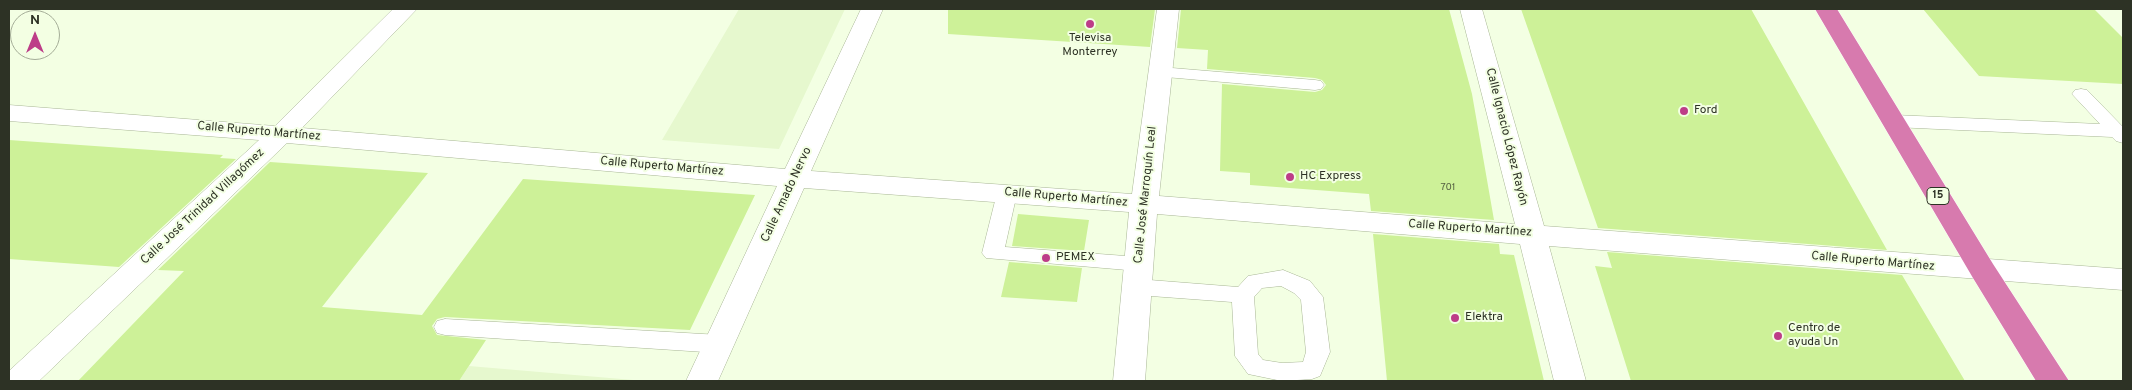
<!DOCTYPE html>
<meta charset="utf-8">
<style>
body{margin:0}
#map{position:relative;width:2132px;height:390px;overflow:hidden;background:#f3ffe3;font-family:Overpass,sans-serif}
canvas{display:block}
.frame{position:absolute;inset:0;border:10px solid #2d3225;pointer-events:none}
.north{position:absolute;left:10px;top:10px;width:50px;height:50px;box-sizing:border-box;background:#f3ffe3;border:1px solid #a4ad97;border-radius:50%;rotate:0deg;font-size:14px;font-weight:700;line-height:20px;text-align:center;color:#2d3225}
.north::after{content:'';display:block;margin:auto;width:18px;height:22px;background:#bd3d88;clip-path:polygon(50% 0,100% 100%,50% 72%,0 100%)}
</style>
<div id="map">
<canvas width="2132" height="390"></canvas>
<div class="frame"></div>
<div class="north">N</div>
</div>
<script>
const c = document.querySelector('canvas').getContext('2d');
c.lineJoin = 'round';
function fillPath(path, color) { c.fillStyle = color; c.fill(path, 'evenodd'); }
const poly = rows => new Path2D(rows.map(r => 'M' + r).join(''));
function stroke(path, color, width, dash) { c.strokeStyle = color; c.lineWidth = width; c.lineCap = dash ? 'butt' : 'round'; c.setLineDash(dash || []); c.stroke(path); }
function drawText(font, color, halo, rows, align = 'center') {
  c.font = font + ' Overpass,sans-serif'; c.lineWidth = 4; c.setLineDash([]); c.textBaseline = 'middle'; c.strokeStyle = halo; c.fillStyle = color; for (const [text, x, y, turn = 0] of rows) {
    c.save(); c.translate(x, y); c.rotate((+turn || 0) * Math.PI / 180); c.textAlign = isNaN(turn) ? turn : align; if (halo) c.strokeText(text, 0, 0); c.fillText(text, 0, 0); c.restore();
  }
}
fillPath(poly([
 [739,9,845,9,779,149,662,140],
 [469,366,645,381,459,381]
]), '#e6f8ce');
fillPath(poly([
 [948,9,1155,9,1150,47,948,34],
 [1181,9,1449,9,1472,94,1494,220,1371,211,1369,194,1250,185,1250,173,1220,171,1222,84,1315,92,1322,90,1326,85,1322,80,1315,78,1207,69,1208,50,1177,48],
 [1521,9,1751,9,1887,250,1598,228],
 [1923,9,2094,9,2123,38,2123,84,1979,76],
 [9,140,223,155,220,158,236,159,119,267,9,259],
 [270,162,428,173,322,307,422,315,523,179,755,195,690,330,445,317,437,319,432,326,437,335,486,340,459,381,78,381,184,271,158,270],
 [1018,214,1089,220,1084,251,1012,246],
 [1373,234,1499,244,1500,254,1514,255,1544,381,1387,381],
 [1607,252,1902,275,1965,381,1631,381,1595,266,1612,268],
 [1009,262,1082,268,1077,302,1001,297]
]), '#cdf198');
const service = poly([
 [1160,67,1315,80,1321,81,1324,85,1321,89,1315,90,1154,76,1151,72,1154,68,1160,67],
 [2081,89,2087,90,2123,127,2123,143,2116,141,2112,137,1894,127,1887,125,1885,121,1887,117,1894,115,2100,124,2072,94,2075,90,2081,89],
 [1007,186,1014,188,1017,193,1005,247,1139,257,1147,259,1150,264,1147,269,1139,271,986,258,982,253,997,193,1000,188,1007,186],
 [1283,270,1310,281,1323,297,1330,352,1320,376,1312,379,1282,381,1248,374,1235,356,1232,302,1137,295,1129,293,1126,287,1129,281,1137,279,1238,287,1248,276,1283,270],
 [1281,286,1294,293,1301,300,1306,352,1303,362,1282,363,1263,360,1258,354,1254,297,1262,288,1281,286],
 [445,319,720,335,728,338,731,344,728,350,720,353,445,335,437,333,434,327,437,321,445,319]
]);
const minor = poly([
 [393,9,417,9,302,128,785,169,861,9,883,9,811,171,1132,194,1157,9,1179,9,1159,196,1515,224,1460,9,1482,9,1544,226,2123,269,2123,290,1549,246,1586,381,1554,381,1520,244,1157,214,1145,381,1113,381,1129,212,804,188,718,381,686,381,777,186,287,143,39,381,9,381,9,371,259,140,9,121,9,105,275,126,393,9]
]);
const trunk = poly([
 [1815,9,1837,9,1993,264,2069,381,2036,381,1973,278,1815,9]
]);
stroke(service, '#a8b695', 1);
stroke(minor, '#a8b695', 1);
stroke(trunk, '#fff', 1);
fillPath(service, '#fff');
fillPath(minor, '#fff');
fillPath(trunk, '#d77aae');
for (const [x, y, r, color] of [
 [1090,24,5,"#bd3d88"],
 [1684,111,5,"#bd3d88"],
 [1290,177,5,"#bd3d88"],
 [1046,258,5,"#bd3d88"],
 [1455,318,5,"#bd3d88"],
 [1778,336,5,"#bd3d88"]
]) { const dot = new Path2D(); dot.arc(x, y, r, 0, 2 * Math.PI); c.fillStyle = color; c.fill(dot); stroke(dot, '#f3ffe3', 2); }
drawText('10px', '#556242', null, [
 ["701",1448,188]
]);
for (const [x, y, w] of [
 [1938,196,22]
]) { const box = new Path2D(); box.roundRect(x - w / 2, y - 8.5, w, 17, 4); c.fillStyle = '#f3ffe3'; c.fill(box); stroke(box, '#2d3225', 1); }
drawText('bold 11px', '#2d3225', null, [
 ["15",1938,196]
]);
drawText('12px', '#2d3225', '#f3ffe3', [
 ["Televisa",1090,39,"center"],
 ["Monterrey",1090,53,"center"],
 ["Ford",1694,111],
 ["HC Express",1300,177],
 ["PEMEX",1056,258],
 ["Elektra",1465,318],
 ["Centro de",1788,329],
 ["ayuda Un",1788,343]
], 'left');
drawText('12px', '#2d3225', '#f3ffe3', [
 ["Calle Ruperto Martínez",259,132,5],
 ["Calle Ignacio López Rayón",1506,137,76],
 ["Calle Ruperto Martínez",662,167,5],
 ["Calle Amado Nervo",787,195,-65],
 ["Calle José Marroquín Leal",1146,195,-84],
 ["Calle Ruperto Martínez",1066,198,5],
 ["Calle José Trinidad Villagómez",203,207,-43],
 ["Calle Ruperto Martínez",1470,229,4],
 ["Calle Ruperto Martínez",1873,262,5]
]);
</script>
